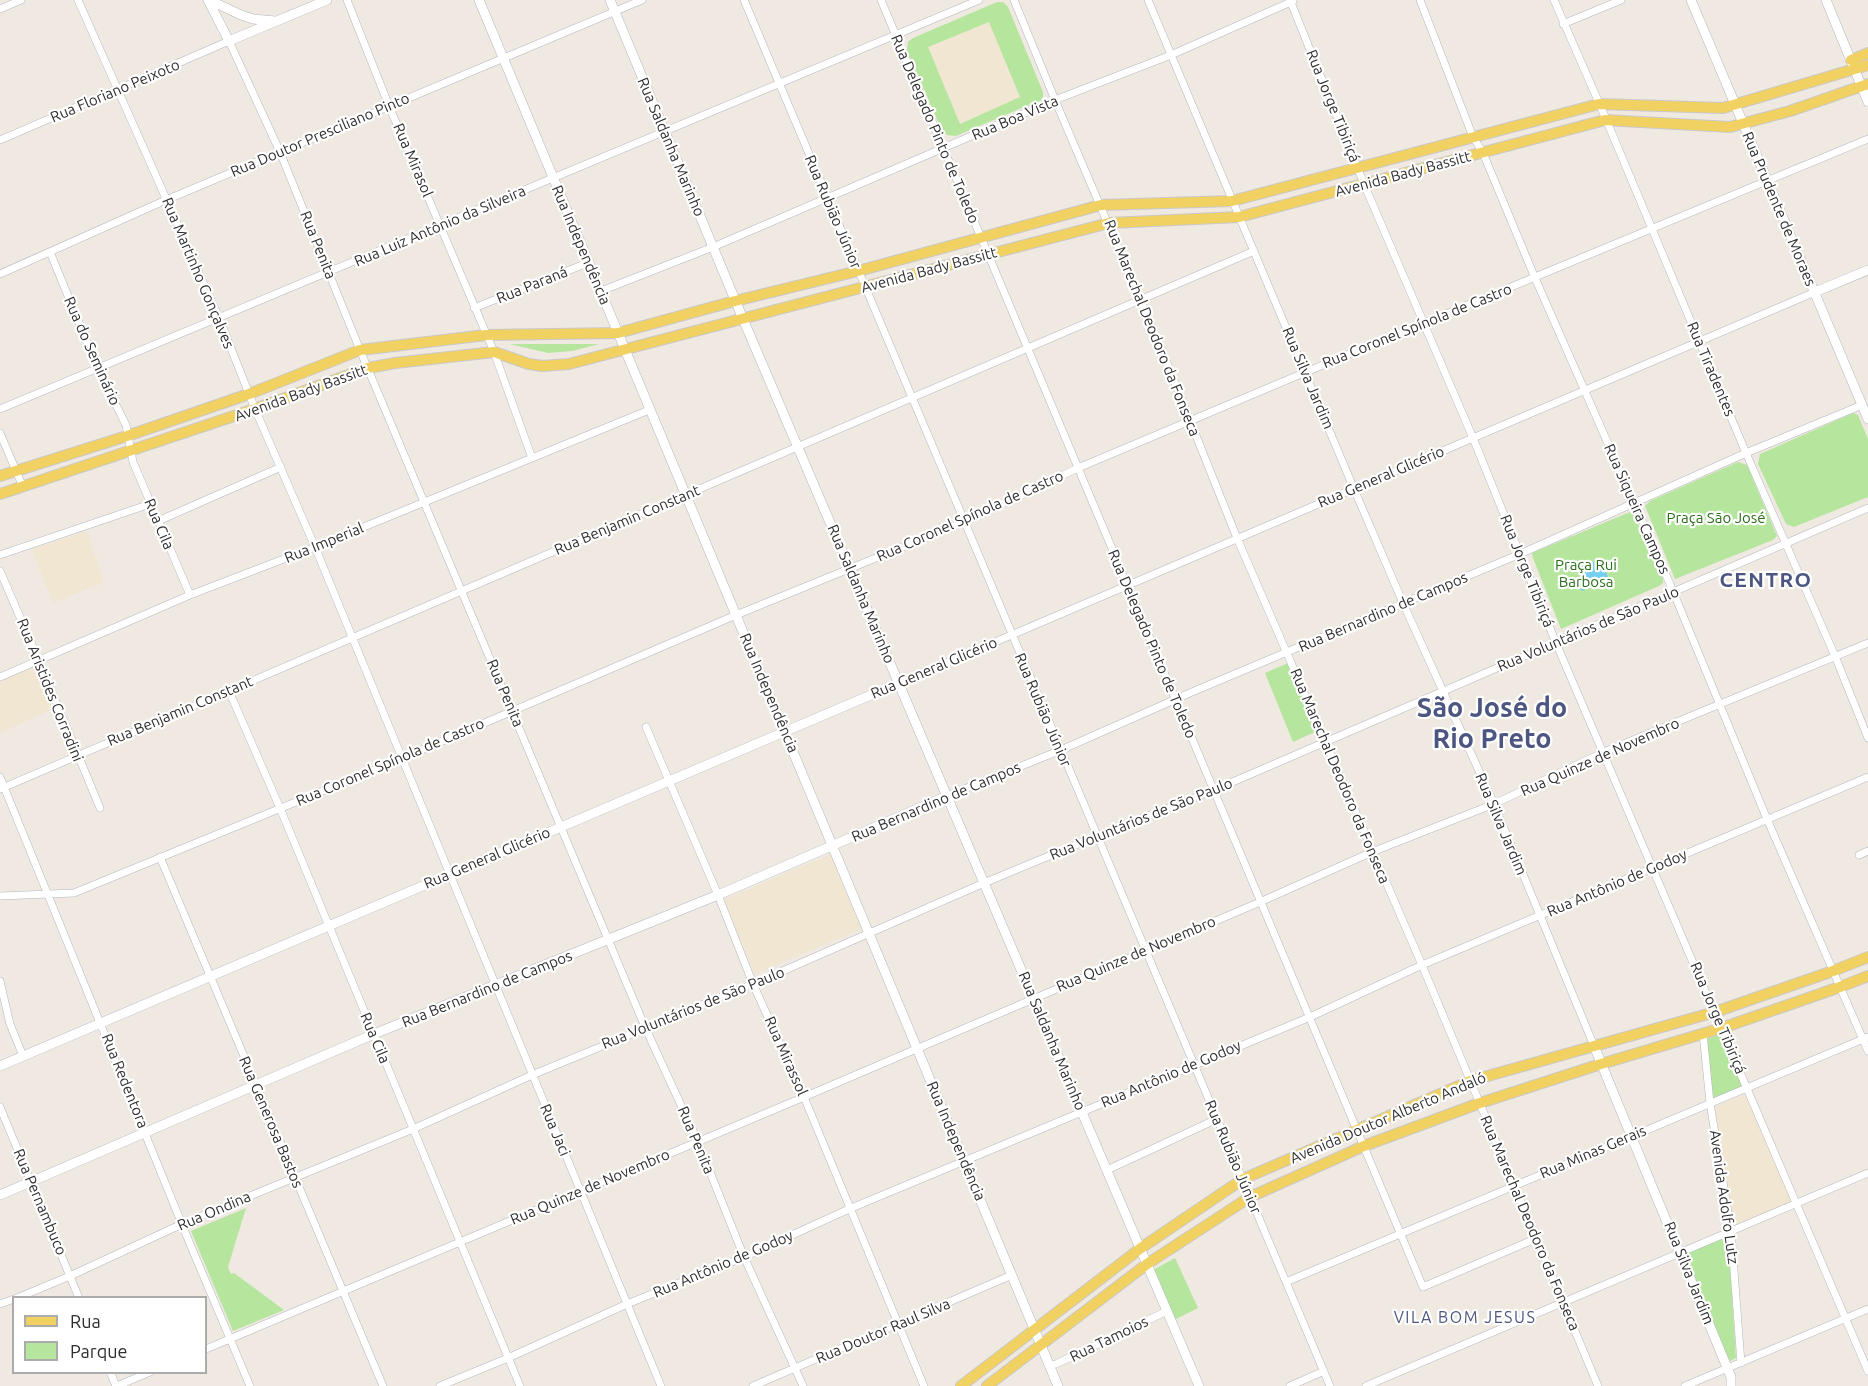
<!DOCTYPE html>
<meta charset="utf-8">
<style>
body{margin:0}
#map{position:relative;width:1868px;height:1386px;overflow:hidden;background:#efe9e1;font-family:Ubuntu,sans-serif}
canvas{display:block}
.legend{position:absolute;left:12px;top:1296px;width:195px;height:78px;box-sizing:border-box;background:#fff;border:2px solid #ababab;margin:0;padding:8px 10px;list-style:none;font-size:18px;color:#2e2e2e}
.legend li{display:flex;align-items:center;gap:12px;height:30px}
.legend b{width:30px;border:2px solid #ababab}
</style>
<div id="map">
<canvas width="1868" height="1386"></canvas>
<ul class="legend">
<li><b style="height:8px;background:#f2d163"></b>Rua</li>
<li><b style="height:16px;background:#b6e59e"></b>Parque</li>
</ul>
</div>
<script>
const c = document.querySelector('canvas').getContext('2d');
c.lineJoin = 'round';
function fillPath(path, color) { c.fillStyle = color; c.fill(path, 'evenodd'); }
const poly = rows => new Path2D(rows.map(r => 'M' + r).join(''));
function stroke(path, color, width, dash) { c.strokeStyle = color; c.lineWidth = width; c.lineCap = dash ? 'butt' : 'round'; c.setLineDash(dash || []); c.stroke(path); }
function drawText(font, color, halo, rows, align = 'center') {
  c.font = font + ' Ubuntu,sans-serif'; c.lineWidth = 4.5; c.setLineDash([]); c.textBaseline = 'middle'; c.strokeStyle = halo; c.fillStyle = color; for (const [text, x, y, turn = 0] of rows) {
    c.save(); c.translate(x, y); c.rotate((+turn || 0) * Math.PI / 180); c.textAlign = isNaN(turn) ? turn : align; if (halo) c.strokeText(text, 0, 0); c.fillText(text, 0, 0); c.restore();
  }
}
fillPath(poly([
 [989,22,1021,97,960,124,928,47],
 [87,531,104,582,53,603,32,549],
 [37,666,53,709,0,733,0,681],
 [830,854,861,929,755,974,724,900],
 [1748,1093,1793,1202,1732,1227,1713,1108]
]), '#f0e6d1');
fillPath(poly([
 [997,2,1003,2,1008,7,1043,92,1043,97,1040,101,1025,107,1024,105,1024,107,956,136,947,135,942,131,907,50,908,42,913,38],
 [989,22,1020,97,960,124,928,47],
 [510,344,599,344,572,351,548,353],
 [1853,413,1858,415,1868,439,1868,497,1794,527,1786,524,1758,464,1760,454],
 [1738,462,1747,465,1777,536,1773,540,1675,579,1645,506,1650,501],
 [1630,512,1634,515,1663,579,1663,583,1659,586,1561,629,1533,558,1532,553],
 [1288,663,1317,731,1293,742,1265,673],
 [1722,1034,1743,1086,1713,1099,1707,1039],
 [246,1208,228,1267,231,1274,234,1273,284,1310,233,1331,191,1231],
 [1728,1233,1736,1358,1728,1362,1685,1253],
 [1175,1258,1198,1308,1174,1320,1153,1270]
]), '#b6e59e');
fillPath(poly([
 [1600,559,1608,577,1590,583,1591,587,1582,591,1577,580,1581,578,1577,569]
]), '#75cff0');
const street = poly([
 [78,0,219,318,255,409,315,547,661,1386],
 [347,0,389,106,494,352,532,458],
 [744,0,1330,1386],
 [881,0,1423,1287,1535,1239],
 [1014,0,1055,100,1163,353,1237,538,1422,965,1598,1386],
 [1148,0,1354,489,1403,603,1494,804,1594,1046],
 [1290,0,1364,184,1473,438,1556,643,1868,1371],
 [1420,0,1473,137,1483,153,1535,278,1670,584,1767,819,1868,1051],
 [1554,0,1603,112,1746,453,1835,656,1868,738],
 [0,9,21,0],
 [1563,24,1621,0],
 [0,140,229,41,280,152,360,350,645,1027,698,1142,744,1257,803,1386],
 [50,252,98,369,126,425,133,462,190,595],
 [0,274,166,200,642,0],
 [601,291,713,247,1055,100,1171,55,1293,1],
 [474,308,590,262],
 [0,409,979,0],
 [0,433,23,487],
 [158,521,281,467],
 [0,555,150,504],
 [0,571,39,661,100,808],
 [0,677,190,595,315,547,649,410],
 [899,683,1815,292],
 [229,691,280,808,520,1386],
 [646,727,718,895,753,984,804,1097,924,1386],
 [0,777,190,1244,250,1386],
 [0,789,1254,251],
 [947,796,1061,750,1192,692,1520,554,1746,453,1862,405],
 [1859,855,1868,851],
 [160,857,383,1386],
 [0,896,74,893,403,758,736,615,964,522,1078,468,1306,372,1868,139],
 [0,981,10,1024,23,1056],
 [1703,1033,1710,1103,1731,1231,1741,1363],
 [0,1107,79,1298],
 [1107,1170,1217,1119],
 [1286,1282,1868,1037],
 [17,1298,70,1276,182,1224,413,1129,532,1075,753,984,984,883,1097,836,1214,790,1868,508],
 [0,1304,14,1299],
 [206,1349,804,1097,1260,902,1372,852,1494,804,1604,752,1868,643],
 [1050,1365,1056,1364,1167,1311],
 [110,1372,116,1386],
 [117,1386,150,1372],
 [440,1386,508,1358,627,1304,744,1257,849,1209,1310,1017,1422,965,1868,777],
 [753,1386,1012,1275],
 [1290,1386,1324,1371],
 [1366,1386,1868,1173],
 [1685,1386,1868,1309]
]);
const secondary = poly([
 [208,0,229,41,327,0],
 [209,0,241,15,253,19,275,21],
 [479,0,1058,1386],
 [610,0,743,319,1199,1386],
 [1691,0,1868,419],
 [1826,0,1868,102],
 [1815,292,1868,270],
 [1594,1046,1731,1377,1731,1386],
 [0,1066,899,683],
 [0,1195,374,1034,718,895,947,796]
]);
const primary = poly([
 [1851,60,1868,53],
 [0,476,127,436,249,394,360,350,486,335,618,333,735,301,858,271,1101,205,1232,201,1599,104,1723,108,1868,65],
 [0,494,255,409,368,368,395,363,494,352,529,364,542,366,569,364,1109,223,1239,217,1605,120,1730,127,1790,111,1868,84],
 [961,1386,1141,1248,1243,1179,1470,1081,1715,1012,1833,971,1868,957],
 [987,1386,1147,1264,1250,1197,1364,1146,1480,1103,1601,1064,1722,1028,1840,987,1868,976]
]);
stroke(street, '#b4b7c1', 8);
stroke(secondary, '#b4b7c1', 10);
stroke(primary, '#c9c9c9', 12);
stroke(street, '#fff', 7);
stroke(secondary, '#fff', 9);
stroke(primary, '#f2d163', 10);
drawText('15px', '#2e2e2e', '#fff', [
 ["Rua Floriano Peixoto",115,91,-23],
 ["Rua Jorge Tibiriçá",1333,106,68],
 ["Rua Boa Vista",1015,118,-23],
 ["Rua Delegado Pinto de Toledo",935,129,67],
 ["Rua Doutor Presciliano Pinto",320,135,-23],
 ["Rua Saldanha Marinho",671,147,67],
 ["Rua Mirasol",413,160,67],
 ["Avenida Bady Bassitt",1403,174,-15],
 ["Rua Prudente de Moraes",1779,209,67],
 ["Rua Rubião Júnior",833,212,67],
 ["Rua Luiz Antônio da Silveira",440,226,-23],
 ["Rua Penita",318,245,68],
 ["Rua Independência",581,245,67],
 ["Avenida Bady Bassitt",929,270,-15],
 ["Rua Martinho Gonçalves",198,273,67],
 ["Rua Paraná",532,285,-22],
 ["Rua Coronel Spínola de Castro",1417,326,-22],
 ["Rua Marechal Deodoro da Fonseca",1152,328,68],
 ["Rua do Seminário",92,351,66],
 ["Rua Tiradentes",1711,369,67],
 ["Rua Silva Jardim",1308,378,67],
 ["Avenida Bady Bassitt",301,393,-20],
 ["Rua General Glicério",1381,477,-23],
 ["Rua Siqueira Campos",1637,509,66],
 ["Rua Coronel Spínola de Castro",970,516,-24],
 ["Rua Benjamin Constant",627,520,-23],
 ["Rua Cila",159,524,67],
 ["Rua Imperial",324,543,-22],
 ["Rua Jorge Tibiriçá",1527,571,68],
 ["Rua Saldanha Marinho",861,594,67],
 ["Rua Bernardino de Campos",1383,612,-23],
 ["Rua Voluntários de São Paulo",1588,629,-23],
 ["Rua Delegado Pinto de Toledo",1152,644,67],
 ["Rua General Glicério",934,668,-23],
 ["Rua Aristides Corradini",50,690,68],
 ["Rua Penita",505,693,67],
 ["Rua Independência",769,693,67],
 ["Rua Rubião Júnior",1043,710,67],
 ["Rua Benjamin Constant",180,711,-23],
 ["Rua Quinze de Novembro",1600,757,-24],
 ["Rua Coronel Spínola de Castro",390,762,-23],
 ["Rua Marechal Deodoro da Fonseca",1340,776,67],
 ["Rua Bernardino de Campos",936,802,-23],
 ["Rua Voluntários de São Paulo",1141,819,-22],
 ["Rua Silva Jardim",1501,824,67],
 ["Rua General Glicério",487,858,-23],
 ["Rua Antônio de Godoy",1617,883,-23],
 ["Rua Quinze de Novembro",1136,954,-23],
 ["Rua Bernardino de Campos",487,989,-22],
 ["Rua Voluntários de São Paulo",693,1008,-22],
 ["Rua Jorge Tibiriçá",1718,1018,67],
 ["Rua Cila",375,1038,67],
 ["Rua Saldanha Marinho",1052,1041,67],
 ["Rua Mirassol",786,1056,66],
 ["Rua Antônio de Godoy",1171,1074,-23],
 ["Rua Redentora",125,1081,68],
 ["Avenida Doutor Alberto Andaló",1388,1118,-23],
 ["Rua Generosa Bastos",271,1122,67],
 ["Rua Jaci",555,1130,67],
 ["Rua Penita",696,1140,67],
 ["Rua Independência",956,1141,67],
 ["Rua Minas Gerais",1593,1152,-23],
 ["Rua Rubião Júnior",1233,1157,67],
 ["Rua Quinze de Novembro",590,1187,-23],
 ["Avenida Adolfo Lutz",1724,1197,82],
 ["Rua Pernambuco",40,1202,67],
 ["Rua Ondina",214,1211,-23],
 ["Rua Marechal Deodoro da Fonseca",1530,1223,67],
 ["Rua Antônio de Godoy",723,1264,-23],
 ["Rua Silva Jardim",1689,1273,68],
 ["Rua Doutor Raul Silva",883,1331,-23],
 ["Rua Tamoios",1109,1339,-26]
]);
drawText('15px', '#2c6e1b', '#fff', [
 ["Praça São José",1716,518],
 ["Praça Rui",1586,565],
 ["Barbosa",1586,582]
]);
c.letterSpacing = '1.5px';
drawText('16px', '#4d5680', '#fff', [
 ["VILA BOM JESUS",1465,1318]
]);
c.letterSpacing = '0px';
c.letterSpacing = '1.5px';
drawText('bold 21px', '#4d5680', '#fff', [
 ["CENTRO",1766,580]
]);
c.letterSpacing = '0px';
drawText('bold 27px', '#4d5680', '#fff', [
 ["São José do",1492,708],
 ["Rio Preto",1492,739]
]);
</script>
